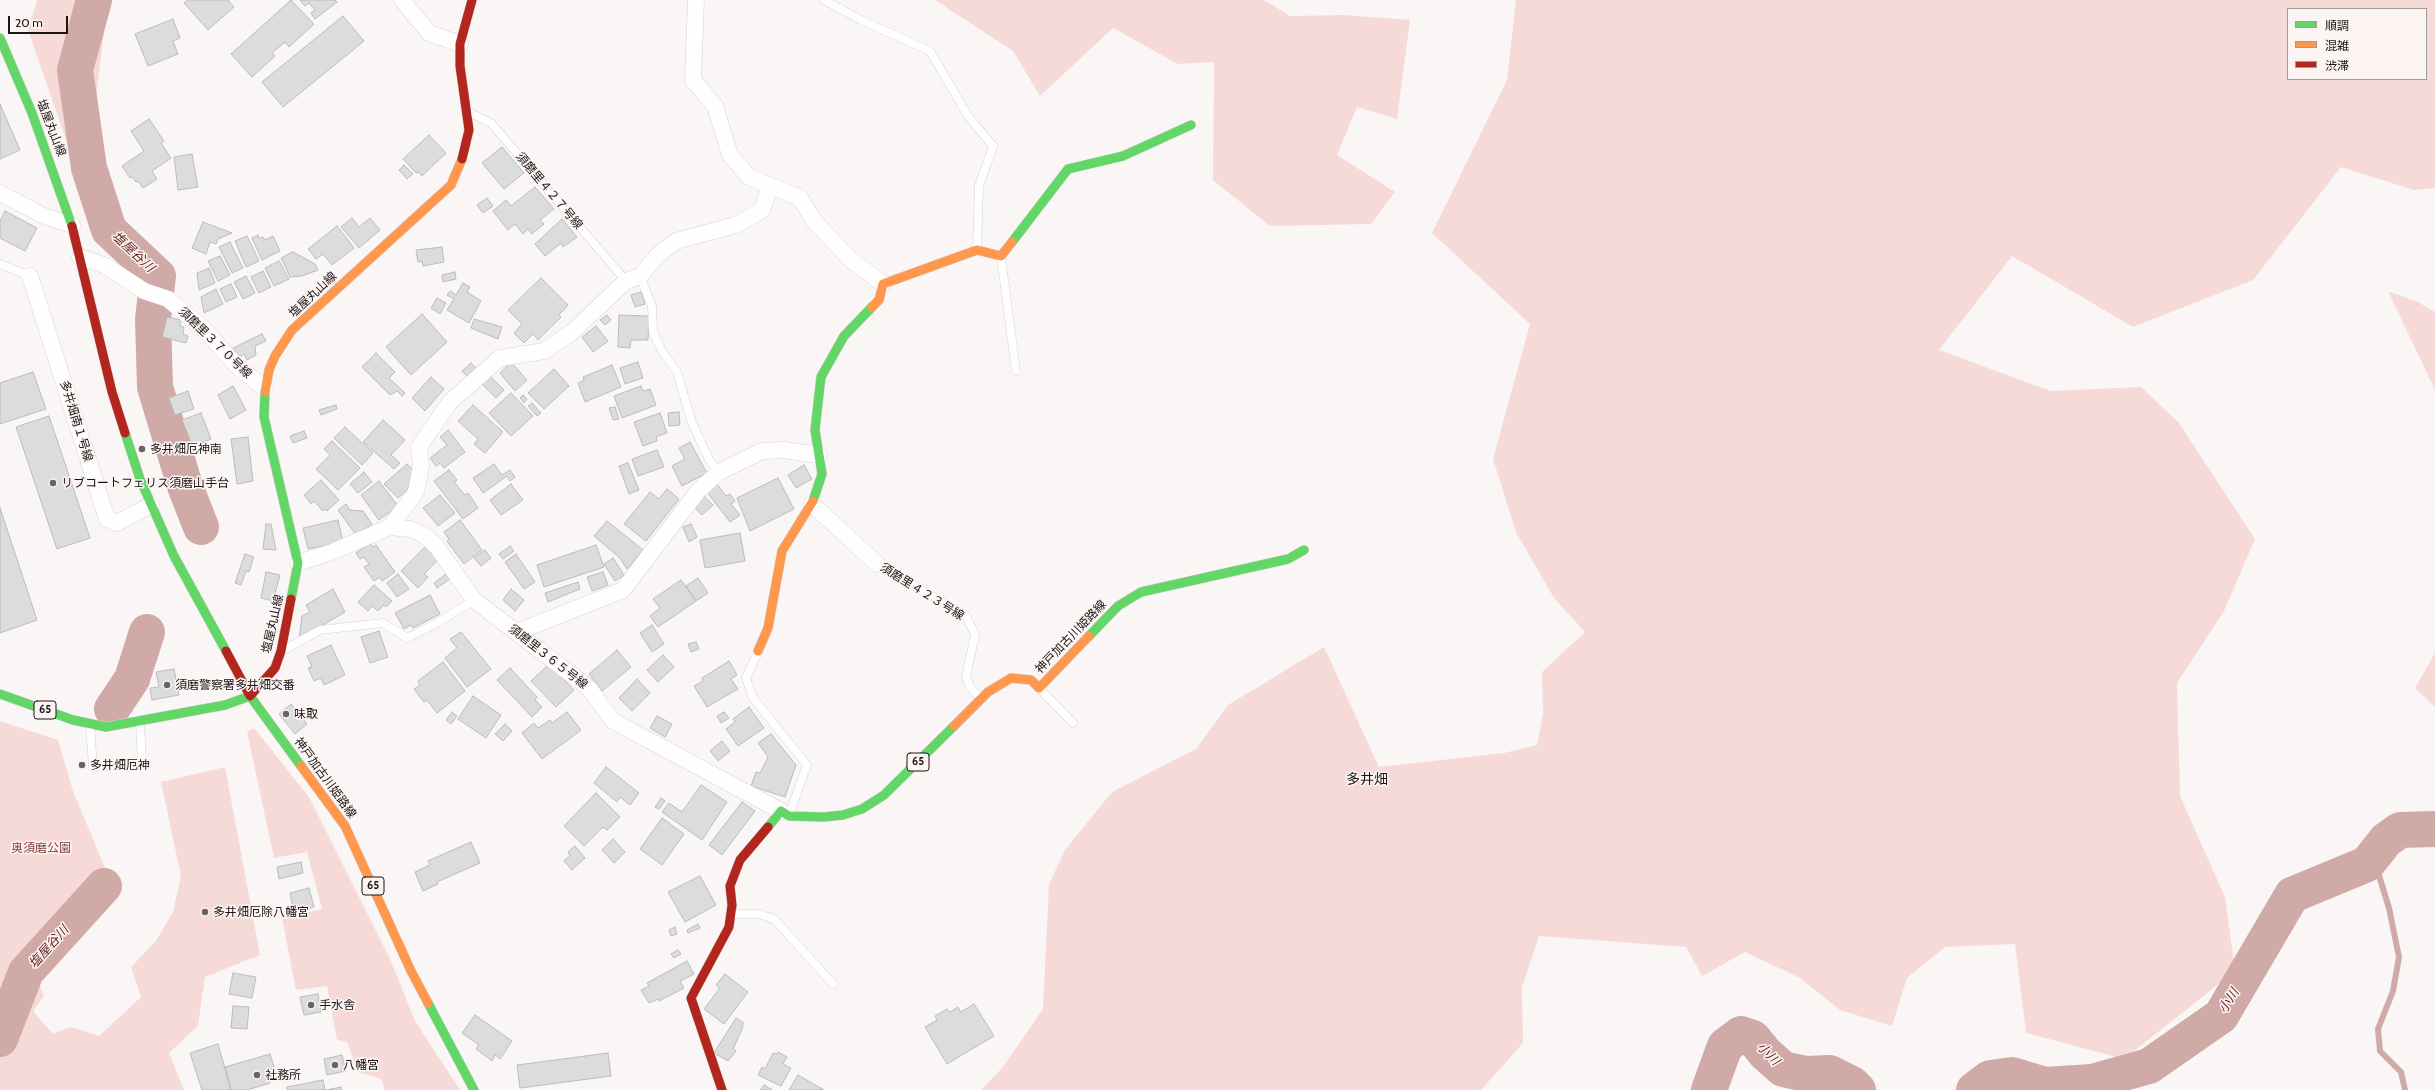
<!DOCTYPE html>
<meta charset="utf-8">
<style>
body{margin:0}
#map{position:relative;width:2435px;height:1090px;overflow:hidden;background:#fbf6f6;font-family:Cabin,"Noto Sans JP",sans-serif}
canvas{display:block}
.legend{position:absolute;left:2287px;top:8px;width:140px;height:72px;box-sizing:border-box;background:#fdf5f4;border:1px solid #a39b9a;margin:0;padding:5px 7px;list-style:none;font-size:12px;color:#1b1514}
.legend li{display:flex;align-items:center;gap:8px;height:20px}
.legend b{width:20px;border:1px solid #a39b9a}
.scale{position:absolute;left:8px;top:16px;width:60px;height:18px;box-sizing:border-box;border:2px solid #1b1514;border-top:0;padding-left:5px;font-size:12px;line-height:14px;white-space:nowrap;color:#1b1514;-webkit-text-stroke:3px #fdf5f4;paint-order:stroke}
</style>
<div id="map">
<canvas width="2435" height="1090"></canvas>
<ul class="legend">
<li><b style="height:5px;background:#63d668"></b>順調</li>
<li><b style="height:5px;background:#ff974d"></b>混雑</li>
<li><b style="height:5px;background:#b3261e"></b>渋滞</li>
</ul>
<div class="scale">20 m</div>
</div>
<script>
const c = document.querySelector('canvas').getContext('2d');
c.lineJoin = 'round';
function fillPath(path, color) { c.fillStyle = color; c.fill(path, 'evenodd'); }
const poly = rows => new Path2D(rows.map(r => 'M' + r).join(''));
function stroke(path, color, width, dash) { c.strokeStyle = color; c.lineWidth = width; c.lineCap = dash ? 'butt' : 'round'; c.setLineDash(dash || []); c.stroke(path); }
function drawText(font, color, halo, rows, align = 'center') {
  c.font = font + ' Cabin,"Noto Sans JP",sans-serif'; c.lineWidth = 3; c.setLineDash([]); c.textBaseline = 'middle'; c.strokeStyle = halo; c.fillStyle = color; for (const [text, x, y, turn = 0] of rows) {
    c.save(); c.translate(x, y); c.rotate((+turn || 0) * Math.PI / 180); c.textAlign = isNaN(turn) ? turn : align; if (halo) c.strokeText(text, 0, 0); c.fillText(text, 0, 0); c.restore();
  }
}
fillPath(poly([
 [37,0,108,0,96,97,73,160,28,30],
 [935,0,1264,0,1290,16,1344,15,1410,20,1397,119,1357,107,1337,155,1395,192,1371,224,1270,226,1213,180,1214,62,1178,64,1113,28,1040,96,1013,51],
 [1516,0,2435,0,2435,188,2414,190,2341,167,2253,280,2133,327,2012,256,1939,350,2051,391,2141,387,2179,423,2255,539,2224,611,2177,683,2180,796,2225,897,2235,971,2124,1059,2026,1033,2015,944,1945,947,1907,978,1892,1026,1840,1010,1800,978,1745,952,1702,976,1686,947,1539,936,1522,987,1523,1043,1481,1090,981,1090,1003,1067,1043,1009,1049,884,1065,850,1112,792,1196,749,1228,705,1324,647,1379,767,1504,753,1537,745,1543,714,1542,672,1585,632,1554,598,1516,532,1493,459,1530,324,1432,233,1507,80],
 [2288,9,2426,9,2426,79,2288,79],
 [2388,291,2418,302,2435,312,2435,390],
 [2435,653,2435,707,2415,688],
 [0,721,58,740,73,791,113,887,99,914,61,944,35,973,44,996,33,1011,53,1034,71,1027,99,1036,141,997,131,967,156,941,173,912,181,876,161,782,225,767,260,955,205,977,198,1026,169,1053,184,1090,0,1090],
 [254,728,309,797,391,961,415,1021,460,1090,385,1090,381,1079,358,1072,347,1042,337,1040,327,986,296,990,282,918,322,909,307,852,274,858,247,732]
]), '#f6dad7');
stroke(poly([
 [2373,856,2389,908,2399,957,2393,991,2378,1029,2380,1051,2401,1072,2405,1090]
]), '#d0aaa6', 6);
stroke(poly([
 [94,0,75,70,89,168,109,230,158,276,153,319,155,387,185,486,201,527],
 [112,709,132,679,147,632],
 [0,1039,26,972,104,886],
 [1709,1090,1725,1046,1741,1034,1753,1038,1765,1053,1783,1069,1806,1074,1830,1073,1852,1084,1858,1090],
 [1974,1090,1990,1078,2012,1075,2045,1085,2092,1082,2149,1066,2221,1016,2292,895,2367,864,2386,840,2400,830,2435,829]
]), '#d0aaa6', 36);
const building = poly([
 [187,0,228,0,234,7,208,30,184,3,187,0],
 [291,0,314,24,289,47,285,42,272,53,275,56,252,77,231,54,291,0],
 [300,0,335,0,337,2,315,19,311,13,315,10,309,3,305,6,300,0],
 [343,16,364,41,283,107,262,82,343,16],
 [173,19,180,38,173,41,178,54,148,66,135,34,173,19],
 [0,104,20,150,0,159,0,104],
 [149,119,164,141,161,143,171,158,152,171,157,179,143,188,138,181,136,182,132,177,130,178,122,166,144,151,131,131,149,119],
 [429,135,446,153,422,176,418,172,416,173,403,159,429,135],
 [502,147,524,173,504,189,482,163,502,147],
 [192,154,198,187,178,190,174,157,192,154],
 [404,165,413,174,407,179,399,170,404,165],
 [535,187,554,209,540,220,544,224,532,234,528,229,523,234,515,224,508,230,493,211,506,200,511,206,535,187],
 [487,198,493,206,483,213,477,205,487,198],
 [5,211,37,228,25,251,0,238,0,221,5,211],
 [352,218,359,227,370,218,380,230,359,248,341,227,352,218],
 [562,219,577,237,563,247,561,243,545,256,535,244,562,219],
 [203,222,232,233,218,239,216,244,210,242,206,254,192,248,203,222],
 [337,226,354,248,332,265,323,254,316,259,308,249,337,226],
 [258,235,259,238,263,237,265,240,273,236,280,251,262,260,252,238,258,235],
 [247,236,259,261,246,267,235,241,247,236],
 [230,242,243,268,232,273,219,247,230,242],
 [442,247,444,262,423,266,422,261,418,262,416,250,442,247],
 [293,252,315,264,318,270,302,276,290,277,281,258,293,252],
 [220,256,230,275,218,281,208,261,220,256],
 [279,261,289,279,274,286,265,268,279,261],
 [209,268,215,283,199,290,197,273,209,268],
 [263,271,271,287,259,293,251,277,263,271],
 [455,272,456,279,443,282,442,275,455,272],
 [246,276,255,293,243,299,234,282,246,276],
 [541,278,568,305,559,315,561,317,538,340,533,334,524,343,514,333,522,324,508,310,541,278],
 [463,283,470,287,467,292,481,301,469,323,447,310,454,299,447,295,450,291,456,295,463,283],
 [231,284,237,297,226,302,220,289,231,284],
 [216,289,223,304,204,313,201,297,216,289],
 [641,292,645,304,635,307,631,295,641,292],
 [437,298,446,303,440,314,431,308,437,298],
 [422,314,447,342,411,375,386,347,422,314],
 [607,315,611,320,605,325,600,320,607,315],
 [619,315,649,316,648,340,631,340,630,348,618,347,619,315],
 [167,317,181,320,180,326,184,327,183,334,188,336,186,343,162,337,167,317],
 [474,319,502,327,498,339,471,328,474,319],
 [596,326,608,341,593,352,582,337,596,326],
 [262,334,266,341,255,346,256,355,247,360,244,354,238,357,233,348,262,334],
 [376,353,395,372,389,378,405,393,402,396,397,391,390,395,362,367,376,353],
 [511,362,527,380,515,391,500,373,511,362],
 [638,362,643,378,625,384,620,368,638,362],
 [471,363,476,368,467,376,462,371,471,363],
 [612,365,621,387,585,402,578,383,584,380,583,377,612,365],
 [554,369,569,386,544,409,528,393,554,369],
 [33,372,46,409,0,424,0,383,33,372],
 [490,376,504,390,496,398,482,384,490,376],
 [431,377,444,389,425,411,412,398,431,377],
 [233,386,246,410,230,419,218,395,233,386],
 [641,386,643,391,650,389,656,405,622,418,614,396,641,386],
 [188,391,194,409,175,415,169,398,188,391],
 [511,393,533,416,511,436,489,413,511,393],
 [523,395,527,399,524,403,520,398,523,395],
 [532,403,541,413,537,416,528,406,532,403],
 [336,405,337,409,321,415,319,410,336,405],
 [473,405,503,432,485,453,474,444,478,439,458,421,473,405],
 [615,407,619,419,613,420,609,408,615,407],
 [679,412,680,425,669,426,668,413,679,412],
 [201,413,211,439,193,447,182,420,201,413],
 [660,413,667,433,656,437,657,441,643,446,634,422,660,413],
 [49,416,90,538,57,549,16,427,49,416],
 [383,420,405,440,391,455,400,463,394,469,363,442,383,420],
 [345,427,373,453,362,465,334,438,345,427],
 [448,430,465,452,444,468,440,463,436,466,430,458,447,445,440,437,448,430],
 [304,431,307,438,293,443,290,436,304,431],
 [248,437,253,481,237,484,231,439,248,437],
 [332,441,360,468,338,490,316,469,330,455,324,449,332,441],
 [690,442,707,473,682,486,672,466,685,459,679,448,690,442],
 [657,450,664,467,638,476,632,459,657,450],
 [628,463,639,490,629,494,619,466,628,463],
 [407,464,414,471,408,489,398,498,384,484,407,464],
 [494,464,502,475,510,470,515,477,510,481,507,476,483,493,473,478,494,464],
 [804,465,812,479,796,488,788,475,804,465],
 [449,470,457,480,454,482,465,495,468,493,478,508,463,519,434,481,449,470],
 [364,472,372,482,358,493,350,484,364,472],
 [778,478,794,509,750,531,737,498,778,478],
 [321,480,339,500,327,511,325,509,323,511,314,501,311,504,304,495,321,480],
 [379,481,398,506,379,520,361,495,379,481],
 [511,484,523,500,501,515,490,500,511,484],
 [717,484,726,496,730,494,735,501,731,504,740,515,730,522,707,492,717,484],
 [667,489,679,499,646,541,624,524,650,492,659,499,667,489],
 [440,495,455,513,438,526,423,508,440,495],
 [704,496,713,505,702,515,693,506,704,496],
 [346,504,350,510,363,511,372,524,356,535,338,510,346,504],
 [0,508,37,620,0,633,0,508],
 [338,520,343,542,308,549,303,528,338,520],
 [460,520,482,550,464,564,447,541,449,539,444,532,460,520],
 [607,521,643,550,627,569,620,558,594,536,607,521],
 [266,524,271,524,276,550,263,549,266,524],
 [691,524,697,537,689,542,683,527,691,524],
 [740,533,745,561,705,568,700,540,740,533],
 [370,543,373,547,376,545,395,572,382,581,380,577,374,581,364,567,369,564,364,557,360,559,356,553,370,543],
 [596,545,604,567,544,587,537,565,596,545],
 [510,546,514,551,503,559,499,554,510,546],
 [425,547,438,560,424,574,428,577,418,588,401,571,425,547],
 [485,550,491,558,481,566,474,558,485,550],
 [245,554,254,557,249,572,246,571,241,585,235,583,245,554],
 [516,554,535,582,524,589,505,562,516,554],
 [613,558,624,575,615,581,604,564,613,558],
 [266,572,280,575,273,601,261,598,266,572],
 [603,572,608,585,592,591,587,577,603,572],
 [398,574,409,589,397,597,387,583,398,574],
 [446,574,450,579,437,588,434,583,446,574],
 [698,578,708,593,696,601,686,586,698,578],
 [681,580,696,601,658,627,650,616,660,608,653,599,681,580],
 [578,582,580,589,548,602,545,593,578,582],
 [374,585,392,601,386,607,384,605,378,611,372,606,368,611,358,602,374,585],
 [333,589,345,612,299,639,302,616,310,612,306,605,333,589],
 [511,589,524,600,515,611,503,600,511,589],
 [430,595,440,614,413,628,411,625,404,629,395,613,430,595],
 [652,625,664,644,652,652,640,633,652,625],
 [379,631,388,657,370,663,361,637,379,631],
 [461,632,491,669,467,687,445,658,457,648,450,639,461,632],
 [696,642,699,649,691,652,688,644,696,642],
 [331,645,345,675,324,685,321,678,314,681,308,668,312,667,307,656,331,645],
 [617,650,631,667,602,691,589,674,617,650],
 [663,655,674,667,658,682,647,670,663,655],
 [729,661,737,675,731,679,738,689,707,707,694,686,703,681,702,678,729,661],
 [443,662,465,691,437,713,427,700,424,702,414,689,420,685,418,681,443,662],
 [549,664,574,690,556,707,531,681,549,664],
 [510,668,537,697,535,700,542,707,532,717,497,680,510,668],
 [174,669,179,695,152,700,150,688,159,687,156,672,174,669],
 [637,679,650,693,632,711,619,698,637,679],
 [473,696,501,715,486,738,458,719,473,696],
 [291,704,307,724,295,734,279,714,291,704],
 [749,707,764,728,738,746,726,729,735,722,733,719,749,707],
 [452,712,457,716,451,724,446,720,452,712],
 [567,712,581,730,542,759,522,733,534,723,538,728,550,720,552,723,567,712],
 [724,712,729,718,721,723,717,716,724,712],
 [657,716,672,724,665,737,650,728,657,716],
 [505,724,512,731,503,741,495,734,505,724],
 [771,734,796,765,785,797,751,786,756,772,760,773,768,757,758,743,771,734],
 [722,741,730,751,718,761,710,751,722,741],
 [606,767,639,793,630,805,620,797,617,802,594,783,606,767],
 [701,785,727,802,702,840,662,812,669,803,682,812,701,785],
 [596,793,620,817,607,830,603,827,584,846,564,826,596,793],
 [661,798,665,801,659,809,655,807,661,798],
 [742,802,755,811,722,855,709,845,742,802],
 [662,818,684,834,662,865,640,849,662,818],
 [613,839,625,852,614,863,602,850,613,839],
 [471,842,480,863,437,882,438,884,423,891,415,872,430,865,428,861,471,842],
 [575,846,585,858,572,870,564,861,570,855,568,852,575,846],
 [301,862,303,873,279,879,277,867,301,862],
 [700,876,716,905,685,922,668,892,700,876],
 [309,888,314,907,294,912,290,893,309,888],
 [698,924,700,928,688,933,687,930,698,924],
 [675,927,677,934,671,936,669,930,675,927],
 [678,950,681,954,674,958,671,954,678,950],
 [687,961,694,974,680,981,684,988,659,1001,658,999,649,1003,641,990,649,986,647,983,687,961],
 [233,973,256,977,252,998,229,994,233,973],
 [725,974,748,992,724,1024,704,1009,720,988,716,985,725,974],
 [318,994,321,1012,304,1015,300,997,318,994],
 [974,1004,994,1036,947,1064,925,1027,937,1020,935,1016,947,1009,950,1012,958,1007,961,1012,974,1004],
 [233,1006,249,1007,247,1029,231,1028,233,1006],
 [475,1015,512,1041,500,1059,495,1055,492,1061,476,1049,479,1045,462,1033,475,1015],
 [736,1018,744,1023,742,1026,743,1027,733,1049,736,1051,728,1061,714,1053,736,1018],
 [218,1044,231,1090,202,1090,190,1053,218,1044],
 [778,1052,787,1057,783,1064,791,1068,781,1086,758,1075,762,1067,765,1069,773,1053,777,1054,778,1052],
 [608,1053,611,1076,520,1088,517,1065,608,1053],
 [270,1054,275,1070,267,1073,270,1083,247,1090,231,1090,225,1067,270,1054],
 [342,1055,346,1071,327,1075,324,1059,342,1055],
 [798,1075,824,1090,789,1090,798,1075],
 [323,1080,325,1090,287,1090,287,1087,323,1080],
 [764,1085,772,1090,760,1090,764,1085],
 [341,1087,341,1090,326,1090,341,1087]
]);
fillPath(building, '#dbdddd');
stroke(building, '#babbbc', 1);
const lane = poly([
 [824,0,861,20,930,51,968,116,993,146,979,186,977,249],
 [468,112,491,123,626,281],
 [1001,257,1016,371],
 [0,264,30,276],
 [640,276,652,306,653,332,662,351,677,372,692,423,710,461,719,472],
 [877,564,966,616,975,635,966,677,970,687,981,699],
 [284,650,320,630,383,623,407,638,439,622,474,600],
 [758,652,746,678,753,698,807,765,789,815],
 [1039,688,1073,723],
 [90,725,93,767,142,763,140,722],
 [731,914,759,914,774,919,833,984]
]);
const street = poly([
 [402,0,429,33,460,44],
 [696,0,693,80,715,106,730,155,749,177,800,198,814,221,850,259,883,284],
 [0,193,44,216,72,225],
 [80,257,106,266,144,291,168,299,205,330,235,364,265,389],
 [30,276,107,519,117,523,151,505],
 [812,504,877,564],
 [390,527,410,529,424,535,437,547,474,600,589,688,613,721,781,811],
 [298,563,332,552,390,527,416,492,421,466,419,447,450,402,500,358,544,351,571,333,626,281,640,276,658,255,676,241,736,225,762,210,770,186],
 [517,632,623,590,698,491,719,472,762,451,784,450,819,455]
]);
const fast = poly([
 [0,38,32,113,72,226],
 [1012,242,1068,169,1123,156,1191,125],
 [265,392,264,417,298,563,291,599],
 [125,433,140,479,174,556,226,651],
 [813,501,822,474,815,430,821,377,844,336,872,307],
 [1089,636,1118,606,1141,592,1288,559,1304,550],
 [0,694,73,720,106,727,225,705,250,696,301,766],
 [768,827,781,811,789,816,824,817,843,815,862,809,884,795,954,726],
 [428,1003,474,1090]
]);
const slow = poly([
 [872,307,879,300,883,284,977,250,1001,256,1012,242],
 [265,392,269,370,275,356,292,330,451,185,462,159],
 [758,651,768,628,782,551,813,501],
 [954,726,988,692,1011,678,1031,680,1039,688,1089,636],
 [301,766,345,826,411,971,428,1003]
]);
const jam = poly([
 [462,159,469,130,460,66,460,44,472,0],
 [72,226,112,392,125,433],
 [226,651,250,696,275,668,281,651,291,599],
 [722,1090,691,998,729,927,732,905,730,886,740,860,768,827]
]);
stroke(lane, '#d8d3d2', 9);
stroke(street, '#d8d3d2', 17);
stroke(fast, '#d8d3d2', 10);
stroke(slow, '#d8d3d2', 10);
stroke(jam, '#d8d3d2', 10);
stroke(lane, '#fefefe', 8);
stroke(street, '#fefefe', 16);
stroke(fast, '#63d668', 9);
stroke(slow, '#ff974d', 9);
stroke(jam, '#b3261e', 9);
for (const [x, y, r, color] of [
 [142,449,4,"#696463"],
 [53,483,4,"#696463"],
 [167,685,4,"#696463"],
 [286,714,4,"#696463"],
 [82,765,4,"#696463"],
 [205,912,4,"#696463"],
 [311,1005,4,"#696463"],
 [335,1065,4,"#696463"],
 [257,1075,4,"#696463"]
]) { const dot = new Path2D(); dot.arc(x, y, r, 0, 2 * Math.PI); c.fillStyle = color; c.fill(dot); stroke(dot, '#fdf5f4', 1.5); }
for (const [x, y, w] of [
 [45,710,22],
 [918,762,22],
 [373,886,22]
]) { const box = new Path2D(); box.roundRect(x - w / 2, y - 9, w, 18, 3); c.fillStyle = '#fdf5f4'; c.fill(box); stroke(box, '#1b1514', 1); }
drawText('bold 11px', '#1b1514', null, [
 ["65",45,710],
 ["65",918,762],
 ["65",373,886]
]);
drawText('12px', '#1b1514', '#fdf5f4', [
 ["塩屋丸山線",51,128,69],
 ["須磨里４２７号線",549,191,50],
 ["塩屋丸山線",313,295,-43],
 ["須磨里３７０号線",215,343,44],
 ["多井畑南１号線",76,421,73],
 ["須磨里４２３号線",922,592,32],
 ["塩屋丸山線",273,624,-77],
 ["神戸加古川姫路線",1071,637,-46],
 ["須磨里３６５号線",548,657,38],
 ["神戸加古川姫路線",325,778,54]
]);
drawText('12px', '#1b1514', '#fdf5f4', [
 ["多井畑厄神南",150,449],
 ["リブコートフェリス須磨山手台",61,483],
 ["須磨警察署多井畑交番",175,685],
 ["味取",294,714],
 ["多井畑厄神",90,765],
 ["多井畑厄除八幡宮",213,912],
 ["手水舎",319,1005],
 ["八幡宮",343,1065],
 ["社務所",265,1075]
], 'left');
drawText('12px', '#85413c', '#fdf5f4', [
 ["奥須磨公園",41,848]
]);
drawText('italic 13px', '#662522', '#fdf5f4', [
 ["塩屋谷川",133,252,43],
 ["塩屋谷川",49,947,-48],
 ["小川",2229,1001,-58],
 ["小川",1768,1054,46]
]);
drawText('14px', '#1b1514', '#fdf5f4', [
 ["多井畑",1367,780]
]);
</script>
